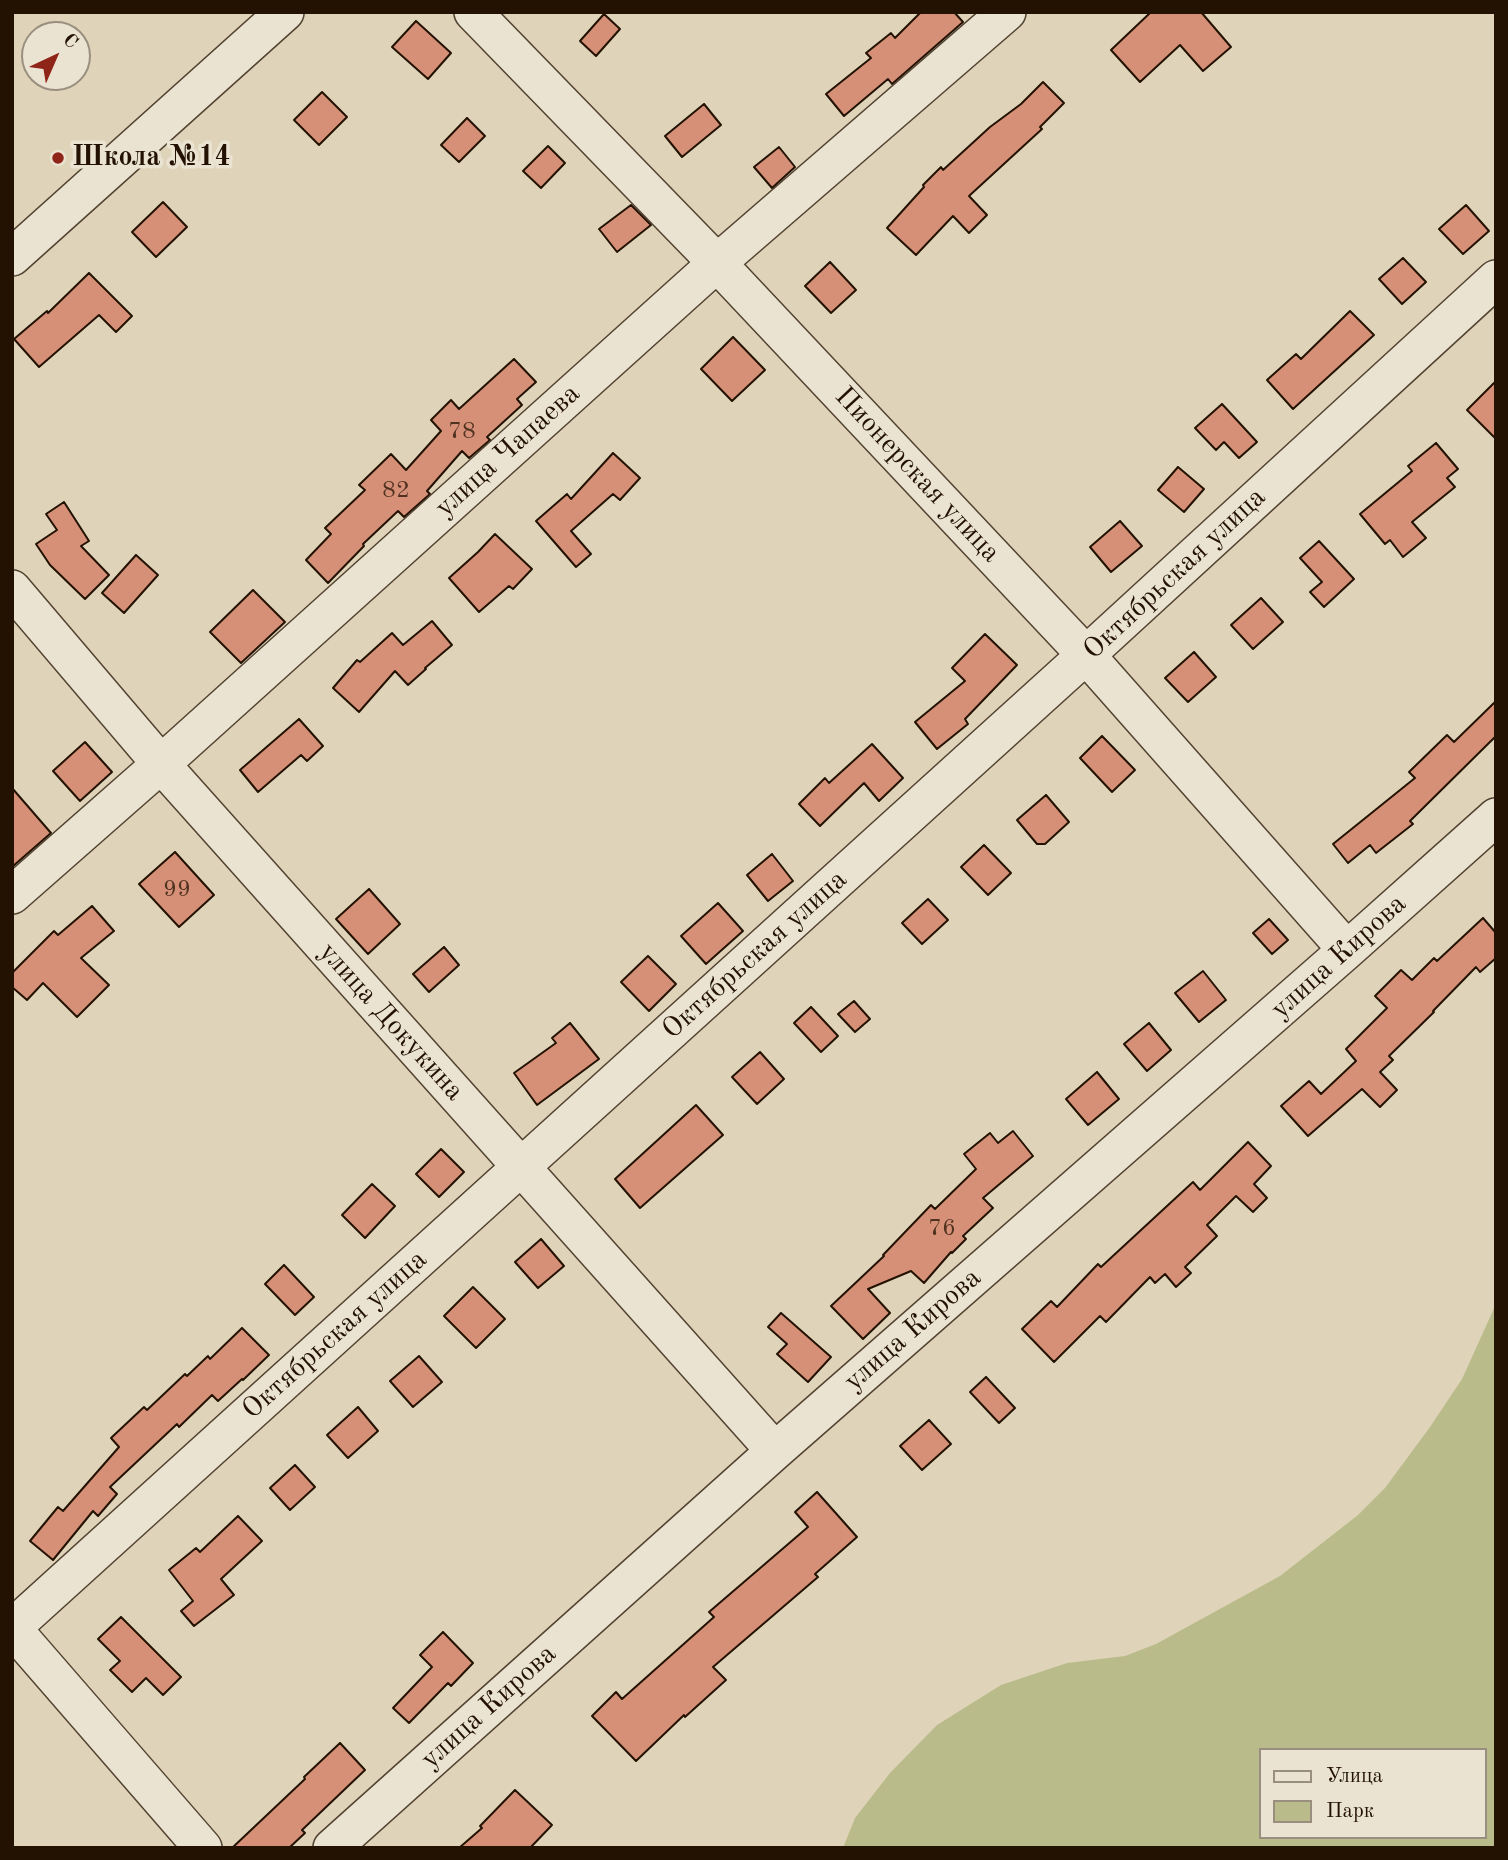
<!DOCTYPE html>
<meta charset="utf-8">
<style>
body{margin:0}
#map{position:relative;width:1508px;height:1860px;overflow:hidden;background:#dfd4b9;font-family:"Old Standard TT",serif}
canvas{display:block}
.frame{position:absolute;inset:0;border:14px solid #231202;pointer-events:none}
.legend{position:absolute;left:1259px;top:1748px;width:228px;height:91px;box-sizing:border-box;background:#eae3d2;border:2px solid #9a8f7f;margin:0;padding:9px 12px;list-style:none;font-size:21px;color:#231202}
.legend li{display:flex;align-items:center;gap:14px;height:35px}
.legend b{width:35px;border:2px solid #9a8f7f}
.north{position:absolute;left:21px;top:21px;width:70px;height:70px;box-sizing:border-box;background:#eae3d2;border:2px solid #9a8f7f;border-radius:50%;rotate:44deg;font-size:19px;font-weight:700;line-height:28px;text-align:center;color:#231202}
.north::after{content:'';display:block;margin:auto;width:24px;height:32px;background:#8f2418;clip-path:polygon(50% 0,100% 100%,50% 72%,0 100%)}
</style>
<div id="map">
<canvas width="1508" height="1860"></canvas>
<div class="frame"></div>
<ul class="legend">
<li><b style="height:9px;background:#eae3d2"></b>Улица</li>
<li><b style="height:19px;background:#babb8a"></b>Парк</li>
</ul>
<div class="north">С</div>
</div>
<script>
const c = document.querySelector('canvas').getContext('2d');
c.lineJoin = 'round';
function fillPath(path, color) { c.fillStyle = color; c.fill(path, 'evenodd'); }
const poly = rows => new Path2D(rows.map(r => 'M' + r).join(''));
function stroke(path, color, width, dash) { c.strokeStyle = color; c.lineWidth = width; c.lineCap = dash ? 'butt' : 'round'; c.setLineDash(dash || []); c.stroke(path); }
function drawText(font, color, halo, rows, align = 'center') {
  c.font = font + ' "Old Standard TT",serif'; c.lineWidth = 7; c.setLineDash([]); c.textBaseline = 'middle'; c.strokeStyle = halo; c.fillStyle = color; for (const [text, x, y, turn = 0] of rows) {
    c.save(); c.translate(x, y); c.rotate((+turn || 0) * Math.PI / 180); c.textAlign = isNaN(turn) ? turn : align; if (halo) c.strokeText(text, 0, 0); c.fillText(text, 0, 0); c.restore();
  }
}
fillPath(poly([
 [1496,1304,1496,1848,843,1848,855,1818,890,1773,937,1725,1001,1685,1067,1663,1125,1656,1156,1644,1280,1576,1358,1515,1385,1488,1430,1427,1462,1379],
 [1261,1750,1485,1750,1485,1837,1261,1837]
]), '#babb8a');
const building = poly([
 [921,12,954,12,963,22,892,84,888,79,844,116,826,94,871,58,866,53,891,33,895,38,921,12],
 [1151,12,1201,12,1231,47,1203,71,1180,45,1140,82,1111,50,1151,12],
 [604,14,620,29,596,56,580,41,604,14],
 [416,21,451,53,428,79,392,47,416,21],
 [1043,82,1064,103,1040,127,1042,129,969,196,987,215,969,233,953,216,916,255,887,228,924,187,923,185,941,167,943,170,990,127,1021,104,1043,82],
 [322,92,347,117,319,145,294,120,322,92],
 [704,104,721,125,682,157,665,136,704,104],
 [467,118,485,136,459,162,441,145,467,118],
 [548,146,565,163,541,188,523,171,548,146],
 [779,147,795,167,772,188,754,167,779,147],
 [163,202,187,227,156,257,132,232,163,202],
 [631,205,651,225,617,252,599,229,631,205],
 [1466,205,1489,231,1463,254,1439,229,1466,205],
 [1403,258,1426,282,1402,304,1379,279,1403,258],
 [830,262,856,290,831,313,805,286,830,262],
 [89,273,132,316,116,332,99,315,39,367,14,339,47,311,48,313,89,273],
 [1350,311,1374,335,1293,409,1267,380,1296,354,1301,359,1350,311],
 [733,337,765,370,732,401,701,369,733,337],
 [514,359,536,382,517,399,522,405,487,437,490,440,469,458,462,451,427,491,430,494,404,517,398,511,363,544,364,546,328,583,306,560,331,534,325,528,365,490,359,485,391,454,406,470,441,431,431,420,451,400,459,409,514,359],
 [1496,381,1496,439,1467,410,1496,381],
 [1222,404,1257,442,1239,458,1224,442,1216,450,1195,428,1222,404],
 [1436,443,1458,469,1447,478,1455,487,1412,522,1426,538,1403,557,1390,540,1385,544,1360,514,1412,471,1408,466,1436,443],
 [613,453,640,478,620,500,613,494,571,531,591,554,576,567,536,521,567,494,571,499,613,453],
 [1178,467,1204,489,1184,512,1158,490,1178,467],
 [64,502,89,541,81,546,109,575,85,599,50,565,36,544,57,530,46,514,64,502],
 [1120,521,1142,546,1111,572,1090,547,1120,521],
 [495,534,532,569,513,589,509,586,479,612,449,578,478,552,495,534],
 [1319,541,1354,579,1324,607,1310,592,1322,582,1300,558,1319,541],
 [136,555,158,575,124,613,102,593,136,555],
 [253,590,285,622,241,663,210,632,253,590],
 [1261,598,1283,622,1253,649,1231,625,1261,598],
 [432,621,452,645,425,668,426,669,408,685,395,671,359,712,333,688,357,660,360,662,392,633,403,645,432,621],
 [985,634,1017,665,965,719,968,724,937,749,915,722,965,681,952,668,985,634],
 [1194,652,1216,677,1188,702,1165,678,1194,652],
 [1496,701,1496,736,1410,821,1413,824,1376,853,1370,845,1348,863,1333,844,1415,778,1409,772,1447,735,1454,742,1496,701],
 [299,719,323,746,307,761,301,755,258,792,240,770,299,719],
 [1102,736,1135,770,1112,792,1080,758,1102,736],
 [85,742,112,772,80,801,53,771,85,742],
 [872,744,903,778,879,801,864,783,820,826,799,804,825,778,829,783,872,744],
 [12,788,51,833,12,867,12,788],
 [1046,795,1069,822,1045,844,1037,844,1017,820,1046,795],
 [984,845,1011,873,988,895,961,867,984,845],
 [175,852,214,895,179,927,139,884,175,852],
 [772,854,793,881,768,901,747,875,772,854],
 [369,889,400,924,368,954,336,919,369,889],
 [928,899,948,920,922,944,902,923,928,899],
 [718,903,743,931,706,964,681,936,718,903],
 [92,906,114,931,81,958,109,985,77,1017,43,983,27,1000,12,987,12,973,54,931,58,935,92,906],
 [1483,918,1496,933,1496,958,1480,972,1476,967,1433,1011,1434,1012,1389,1056,1393,1060,1380,1072,1397,1090,1380,1107,1362,1089,1308,1136,1281,1106,1309,1081,1321,1094,1356,1061,1346,1049,1387,1008,1375,996,1401,970,1412,980,1434,958,1437,961,1483,918],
 [1269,919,1288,940,1272,954,1253,933,1269,919],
 [444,947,459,965,429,992,413,974,444,947],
 [648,956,676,984,649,1011,621,982,648,956],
 [1203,971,1226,1000,1199,1022,1175,993,1203,971],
 [854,1001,870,1019,855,1032,838,1014,854,1001],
 [811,1007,838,1036,821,1052,794,1023,811,1007],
 [570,1023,599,1059,537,1105,514,1073,556,1043,552,1038,570,1023],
 [1149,1023,1171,1050,1147,1071,1124,1044,1149,1023],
 [760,1052,784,1079,757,1104,732,1077,760,1052],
 [1097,1072,1119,1099,1088,1125,1066,1099,1097,1072],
 [696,1105,723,1135,640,1208,615,1179,696,1105],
 [1013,1131,1033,1156,983,1198,993,1208,963,1236,966,1239,952,1253,951,1252,924,1283,911,1271,868,1289,890,1313,863,1339,831,1306,884,1256,883,1255,931,1205,935,1209,976,1169,964,1154,990,1133,998,1143,1013,1131],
 [1248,1142,1271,1166,1254,1184,1267,1198,1253,1212,1236,1196,1207,1225,1217,1236,1185,1267,1191,1273,1176,1287,1165,1274,1155,1283,1150,1277,1106,1322,1100,1316,1054,1362,1022,1329,1051,1301,1057,1307,1098,1264,1101,1267,1193,1182,1200,1190,1248,1142],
 [441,1149,464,1172,439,1197,416,1174,441,1149],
 [372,1184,395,1206,365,1238,342,1215,372,1184],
 [541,1239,564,1266,538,1288,515,1262,541,1239],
 [284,1265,314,1297,295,1315,265,1284,284,1265],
 [473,1287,505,1319,476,1348,444,1316,473,1287],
 [781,1313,831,1357,808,1382,777,1354,787,1344,768,1327,781,1313],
 [242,1328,269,1355,243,1380,242,1379,218,1401,212,1395,179,1427,177,1424,110,1487,117,1494,98,1516,93,1511,53,1560,30,1541,58,1507,63,1511,119,1447,111,1438,144,1407,147,1410,185,1374,187,1376,208,1356,210,1359,242,1328],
 [419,1356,442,1382,413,1407,390,1381,419,1356],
 [986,1377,1015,1408,999,1423,970,1392,986,1377],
 [358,1407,378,1431,348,1458,327,1435,358,1407],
 [929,1420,951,1444,922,1470,900,1446,929,1420],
 [295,1465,315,1487,290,1510,270,1488,295,1465],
 [817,1492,857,1537,815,1574,818,1577,713,1667,726,1680,685,1717,684,1715,636,1761,592,1716,616,1692,622,1699,714,1617,709,1612,808,1527,795,1512,817,1492],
 [238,1516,262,1541,221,1579,234,1595,194,1626,181,1611,193,1601,169,1570,196,1548,200,1552,238,1516],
 [121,1617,181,1677,163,1695,146,1678,132,1692,110,1670,120,1661,98,1639,121,1617],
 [443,1632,473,1663,451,1686,448,1683,409,1723,393,1708,432,1667,420,1655,443,1632],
 [340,1743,365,1770,302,1830,305,1833,289,1848,232,1848,305,1779,304,1777,340,1743],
 [515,1790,552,1825,530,1848,459,1848,482,1828,480,1826,515,1790]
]);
fillPath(building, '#d69078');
stroke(building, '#231202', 2);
const minor = poly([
 [473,12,717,263,1086,655,1347,950],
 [12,257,285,12],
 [12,589,161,764,775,1451],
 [12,895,161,764,717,263,1007,12],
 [12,1628,1086,655,1496,279],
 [12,1628,203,1848],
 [332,1848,775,1451,1347,950,1496,817]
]);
stroke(minor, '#524230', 40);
stroke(minor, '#eae3d2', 37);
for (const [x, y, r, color] of [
 [58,158,7,"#8f2418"]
]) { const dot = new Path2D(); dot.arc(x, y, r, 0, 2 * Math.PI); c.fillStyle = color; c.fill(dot); stroke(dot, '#eae3d2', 2.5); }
drawText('24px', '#503220', null, [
 ["78",462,432],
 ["82",396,491],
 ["99",177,890],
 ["76",942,1229]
]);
drawText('bold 28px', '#231202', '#eae3d2', [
 ["Школа №14",72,158]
], 'left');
drawText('28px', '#231202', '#eae3d2', [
 ["улица Чапаева",508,451,-42],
 ["Пионерская улица",917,475,47],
 ["Октябрьская улица",1175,574,-43],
 ["Октябрьская улица",755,955,-42],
 ["улица Кирова",1339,957,-42],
 ["улица Докукина",391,1022,48],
 ["улица Кирова",913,1330,-41],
 ["Октябрьская улица",335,1335,-42],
 ["улица Кирова",489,1707,-42]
]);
</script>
